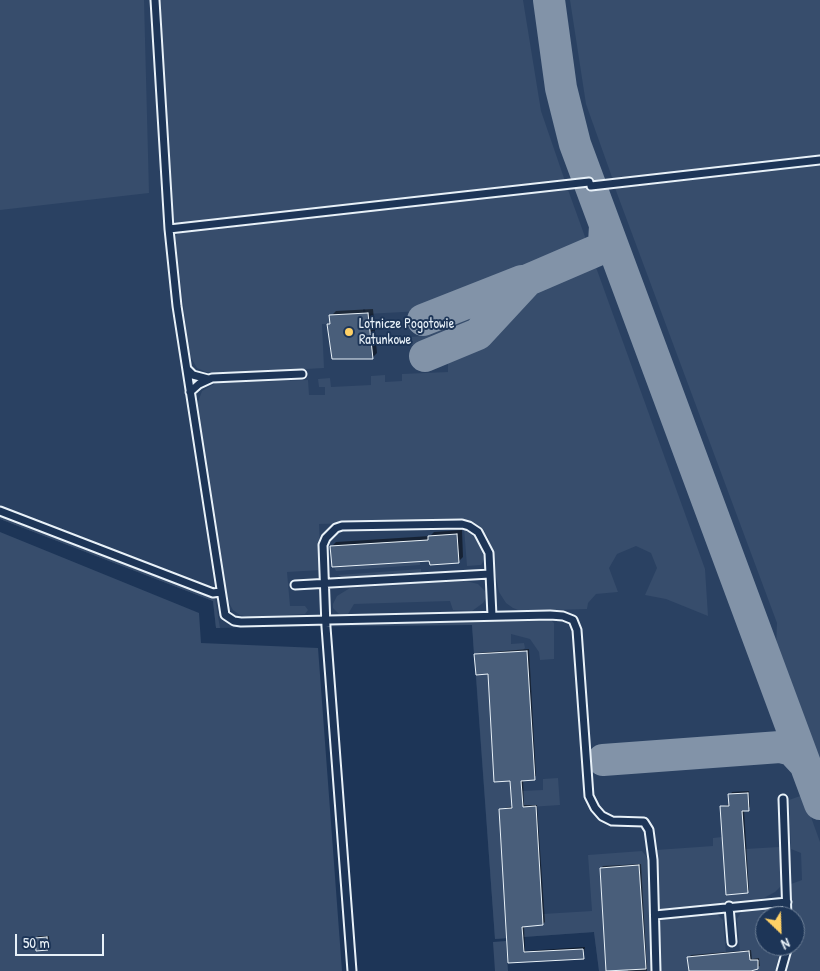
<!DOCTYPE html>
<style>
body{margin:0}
#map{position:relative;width:820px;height:971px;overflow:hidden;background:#1d3557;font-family:"Patrick Hand",sans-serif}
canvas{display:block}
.north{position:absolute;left:755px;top:906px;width:50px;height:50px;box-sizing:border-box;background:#1d3557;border:1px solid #6e8097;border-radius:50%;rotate:156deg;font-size:14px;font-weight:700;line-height:20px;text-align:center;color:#e8f1f8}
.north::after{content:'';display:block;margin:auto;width:18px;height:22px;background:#ffd166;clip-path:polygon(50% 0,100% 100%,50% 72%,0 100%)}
.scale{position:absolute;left:15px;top:934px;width:89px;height:22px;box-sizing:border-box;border:2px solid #e8f1f8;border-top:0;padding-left:6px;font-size:15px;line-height:18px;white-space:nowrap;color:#e8f1f8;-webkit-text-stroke:4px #1d3557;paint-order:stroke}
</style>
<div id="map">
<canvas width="820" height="971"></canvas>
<div class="north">N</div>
<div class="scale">50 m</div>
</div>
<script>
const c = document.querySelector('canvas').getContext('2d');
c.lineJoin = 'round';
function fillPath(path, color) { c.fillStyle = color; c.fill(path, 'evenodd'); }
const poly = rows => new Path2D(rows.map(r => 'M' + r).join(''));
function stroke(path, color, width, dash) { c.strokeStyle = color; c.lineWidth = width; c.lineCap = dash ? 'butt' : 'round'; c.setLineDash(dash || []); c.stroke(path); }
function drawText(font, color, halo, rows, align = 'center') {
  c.font = font + ' "Patrick Hand",sans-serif'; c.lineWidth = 4; c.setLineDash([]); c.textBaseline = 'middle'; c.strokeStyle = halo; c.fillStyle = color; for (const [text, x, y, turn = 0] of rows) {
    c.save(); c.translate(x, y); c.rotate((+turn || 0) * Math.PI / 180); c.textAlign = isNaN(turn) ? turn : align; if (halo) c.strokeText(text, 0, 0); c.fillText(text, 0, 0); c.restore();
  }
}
fillPath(poly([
 [0,0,820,0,820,971,599,971,594,932,495,939,472,625,216,628,213,601,0,519],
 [765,916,795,916,795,946,765,946]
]), '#2a4162');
fillPath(poly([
 [0,0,144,0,149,193,0,210],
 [159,0,523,0,541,111,565,181,180,225,173,221],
 [570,0,820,0,820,157,613,180,586,104],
 [820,164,820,766,776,647,777,623,615,188],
 [567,187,705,569,708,616,666,599,645,595,657,568,651,553,636,546,617,554,609,568,618,592,596,594,588,603,587,609,521,611,513,608,506,603,499,592,488,537,478,526,465,520,319,524,321,570,287,572,290,606,305,606,308,610,305,614,249,617,240,615,233,610,225,596,197,405,202,391,216,383,308,380,309,395,325,395,325,387,319,387,318,379,330,378,331,387,371,385,371,376,385,375,385,382,402,381,402,374,448,372,448,361,425,362,424,344,411,345,410,337,424,336,422,311,366,314,365,309,363,309,363,314,329,316,330,324,322,324,324,368,215,374,206,372,197,368,189,354,175,237,180,231],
 [0,515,215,598,220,628,216,628,213,601,0,519],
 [464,528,475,533,484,548,484,560,481,565,467,566],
 [0,532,199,613,201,643,318,648,342,971,0,971],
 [420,561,420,565,336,571,334,567],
 [421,569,421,572,343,578,338,575],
 [466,581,478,584,485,591,486,598,483,603,472,611,453,610,450,601,354,604,348,614,339,614,333,608,333,604,337,596,350,588],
 [551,620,554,623,554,659,540,660,539,652,530,639,511,634,511,644,524,643,525,648,522,651,474,654,472,625,331,626],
 [488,674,494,782,510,781,511,792,522,791,543,790,543,779,558,778,560,805,499,809,508,938,495,939,476,675],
 [803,795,820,842,820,971,786,971,793,946,795,946,795,916,793,916,791,884,802,880,801,853,791,849,789,800],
 [722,837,745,849,779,847,782,880,780,887,775,892,760,900,760,907,775,909,781,916,765,916,765,946,782,946,775,971,751,971,758,969,758,960,750,960,749,951,740,952,737,919,743,909,715,912,723,920,726,953,687,957,689,971,660,971,656,850,713,846,713,838],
 [642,851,650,861,653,971,599,971,594,932,523,937,522,927,543,925,543,914,592,911,588,855],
 [506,941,508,971,495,971,493,942]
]), '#374d6c');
fillPath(poly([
 [373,309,377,353,372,358,331,316,336,311],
 [462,530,463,557,458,562,331,547,336,542,430,536,434,532],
 [529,649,536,776,523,779,524,805,537,805,545,922,543,924,524,925,525,951,585,947,583,957,509,961,501,809,513,806,511,780,489,673,476,655,478,653],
 [749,791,750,807,744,810,749,890,747,892,721,807,730,804,730,795,732,792],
 [641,864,647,971,628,971,601,868,603,866],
 [38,936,49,936,50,947,47,949,36,938],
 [751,950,752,959,759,958,760,966,753,968,753,971,690,971,689,957,691,955]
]), '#0007');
stroke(poly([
 [549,0,561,88,575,144,820,804],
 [423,320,522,281],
 [425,356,478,334,528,280,600,249,604,243,605,226],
 [603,760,780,747,792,750,805,764]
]), '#8293a8', 32);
const building = poly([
 [368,313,373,359,332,359,327,324,330,324,329,315,368,313],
 [457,534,459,563,430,565,429,561,332,567,330,546,428,540,428,536,457,534],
 [527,651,535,780,521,781,523,807,536,806,543,925,522,927,524,952,583,949,584,959,508,963,499,809,512,808,510,781,494,782,488,674,476,675,474,654,527,651],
 [748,793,749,811,742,811,748,893,726,895,720,806,729,806,728,794,748,793],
 [639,865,646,969,606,971,600,868,639,865],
 [47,937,48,950,36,951,35,938,47,937],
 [749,951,750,960,758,960,758,969,751,971,689,971,687,957,749,951]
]);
fillPath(building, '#495e7a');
stroke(building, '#e8f1f8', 1);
const service = poly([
 [155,0,169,229,177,306,225,615,234,621,241,622,550,615,563,616,573,620,577,630,589,796,595,808,602,816,612,821,644,822,649,830,653,860,656,971],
 [591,186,820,160],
 [169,229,589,182],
 [187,369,193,375,208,379],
 [190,392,199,384,212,378,302,374],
 [0,511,213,593,220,592],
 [295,585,490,574],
 [783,799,787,916],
 [729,906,732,942],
 [655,915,787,902],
 [352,971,326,627,323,545,326,538,336,528,342,526,462,524,469,526,478,532,489,553,492,616],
 [781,971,788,946]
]);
stroke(service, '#e8f1f8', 11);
stroke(service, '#1d3557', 7);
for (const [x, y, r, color] of [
 [349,332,5,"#ffd166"]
]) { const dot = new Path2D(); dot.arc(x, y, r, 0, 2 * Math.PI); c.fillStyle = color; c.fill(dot); stroke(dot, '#1d3557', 2); }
drawText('14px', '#e8f1f8', '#1d3557', [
 ["Lotnicze Pogotowie",359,324],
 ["Ratunkowe",359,340]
], 'left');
</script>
